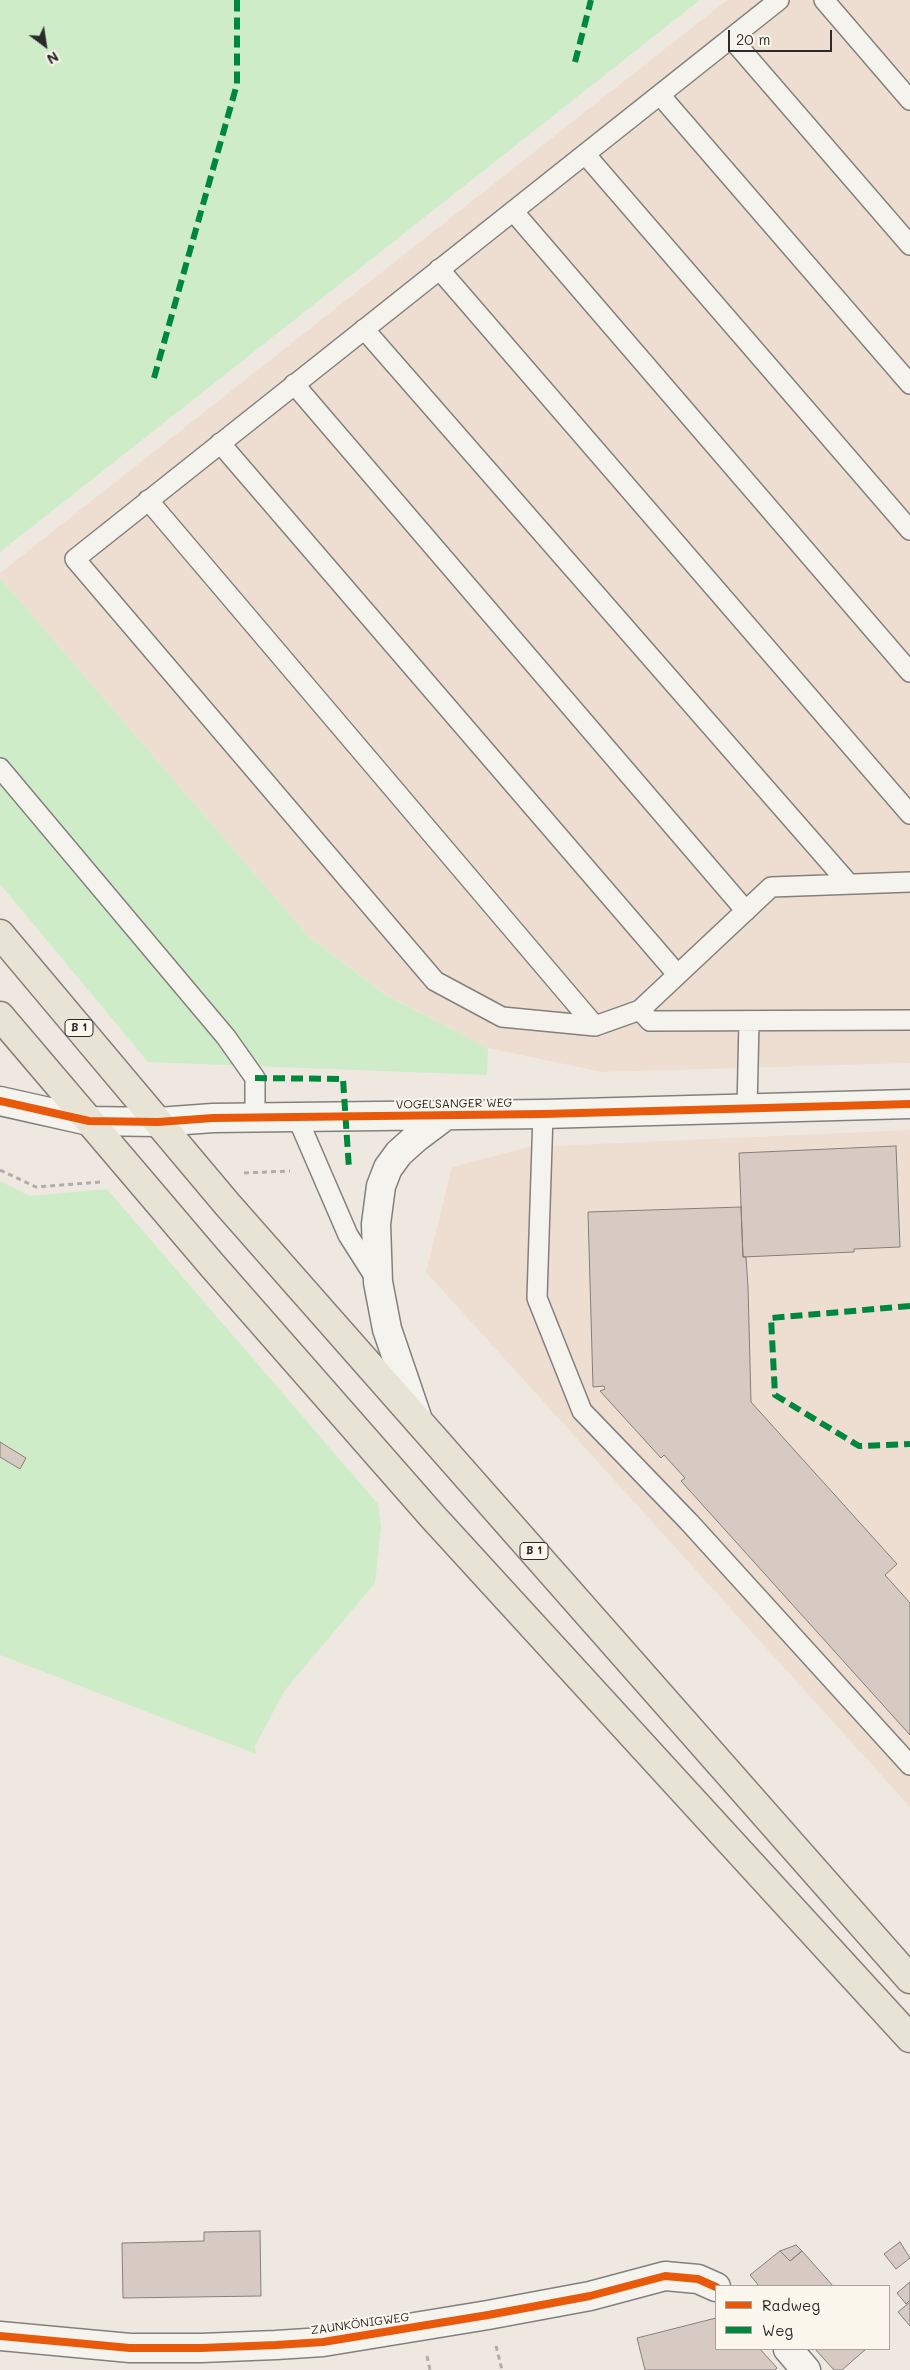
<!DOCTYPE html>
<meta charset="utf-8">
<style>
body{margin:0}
#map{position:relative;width:910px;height:2370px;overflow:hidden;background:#efe8e0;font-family:Mali,sans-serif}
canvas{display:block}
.legend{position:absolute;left:715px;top:2285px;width:175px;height:65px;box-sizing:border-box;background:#fbf7ec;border:1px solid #a8a59f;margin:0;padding:6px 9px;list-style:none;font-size:15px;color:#2b2b2b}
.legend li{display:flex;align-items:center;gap:10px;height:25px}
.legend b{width:25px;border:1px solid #a8a59f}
.north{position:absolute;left:20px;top:20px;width:50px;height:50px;-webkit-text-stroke:4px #fbf7ec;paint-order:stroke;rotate:149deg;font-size:14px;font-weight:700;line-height:20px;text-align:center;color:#2b2b2b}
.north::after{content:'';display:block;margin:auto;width:18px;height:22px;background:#2b2b2b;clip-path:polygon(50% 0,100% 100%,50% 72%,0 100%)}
.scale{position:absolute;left:728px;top:30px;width:104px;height:22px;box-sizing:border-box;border:2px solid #2b2b2b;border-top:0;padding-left:6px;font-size:15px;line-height:18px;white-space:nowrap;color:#2b2b2b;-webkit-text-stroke:4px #fbf7ec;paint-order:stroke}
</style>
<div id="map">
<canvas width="910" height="2370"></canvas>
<ul class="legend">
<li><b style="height:6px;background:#e8590c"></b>Radweg</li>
<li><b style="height:6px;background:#00873e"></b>Weg</li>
</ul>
<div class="north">N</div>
<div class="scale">20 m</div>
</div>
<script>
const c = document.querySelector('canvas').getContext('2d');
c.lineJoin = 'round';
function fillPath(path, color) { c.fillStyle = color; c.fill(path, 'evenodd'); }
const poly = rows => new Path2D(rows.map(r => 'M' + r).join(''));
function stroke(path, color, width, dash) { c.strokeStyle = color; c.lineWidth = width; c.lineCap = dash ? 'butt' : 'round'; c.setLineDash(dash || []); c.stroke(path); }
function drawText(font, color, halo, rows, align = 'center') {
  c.font = font + ' Mali,sans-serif'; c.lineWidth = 4; c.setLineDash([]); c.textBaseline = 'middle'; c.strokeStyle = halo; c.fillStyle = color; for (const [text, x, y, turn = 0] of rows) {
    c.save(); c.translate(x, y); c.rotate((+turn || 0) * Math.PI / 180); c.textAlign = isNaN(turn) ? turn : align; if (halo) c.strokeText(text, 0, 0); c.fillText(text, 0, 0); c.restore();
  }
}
fillPath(poly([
 [727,0,910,0,910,1063,602,1072,488,1048,387,995,309,937,0,578,0,573],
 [910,1130,910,1807,426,1272,452,1167,529,1147]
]), '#eeded1');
fillPath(poly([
 [0,0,700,0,0,552],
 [0,578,309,937,386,995,488,1048,487,1075,148,1062,0,884],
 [0,1181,30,1196,107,1189,378,1504,381,1527,375,1583,285,1690,255,1746,256,1754,0,1655]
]), '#cfecc9');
const building = poly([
 [896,1146,900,1247,854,1249,854,1252,743,1257,739,1153,896,1146],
 [741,1207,743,1257,746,1257,748,1287,751,1402,897,1564,885,1575,910,1603,910,1735,681,1481,685,1478,664,1455,661,1458,600,1391,605,1389,604,1386,593,1387,588,1212,741,1207],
 [0,1442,26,1458,20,1469,0,1457,0,1442],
 [260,2231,261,2296,123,2298,122,2243,204,2241,204,2232,260,2231],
 [900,2242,910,2258,896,2269,884,2254,900,2242],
 [796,2245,802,2251,790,2261,780,2251,796,2245],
 [780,2251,790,2261,802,2251,833,2286,759,2286,750,2275,780,2251],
 [910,2282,910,2300,906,2304,897,2293,910,2282],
 [910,2302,910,2326,898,2312,910,2302],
 [716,2318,716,2349,760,2349,777,2368,775,2370,645,2370,637,2338,716,2318],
 [815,2349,866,2349,842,2370,834,2370,815,2349]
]);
fillPath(building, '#d7cac2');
stroke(building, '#83807c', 1);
const lane = poly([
 [824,0,910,100],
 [731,38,910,245],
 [660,95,910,384],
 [585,154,910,530],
 [513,211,910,672],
 [439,269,910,814],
 [364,329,849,884],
 [294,384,746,911],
 [220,443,677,974],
 [148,500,595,1026],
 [0,768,226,1037,255,1078,255,1118],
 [910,882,771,887,640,1010,650,1021,910,1020],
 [640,1010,595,1026,502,1017,435,981,75,559,779,0],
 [747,1110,749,1021],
 [543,1114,537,1298,582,1411,689,1522,910,1765],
 [297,1117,348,1235,376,1279]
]);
const street = poly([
 [0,2336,130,2348,201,2348,276,2345,323,2342,488,2315,590,2296,665,2276,698,2279,716,2287],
 [788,2349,806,2370]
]);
const secondary = poly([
 [0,1101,89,1121,158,1122,213,1118,543,1114,910,1104],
 [418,1420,387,1329,378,1282,376,1224,381,1186,388,1168,399,1153,417,1137,445,1116]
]);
const primary = poly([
 [0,934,227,1204,910,1979],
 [0,1016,211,1264,433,1517,910,2038]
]);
stroke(lane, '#83807c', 22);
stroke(street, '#83807c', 31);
stroke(secondary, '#83807c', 31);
stroke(primary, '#83807c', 31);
stroke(poly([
 [0,1170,36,1187,101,1182],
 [244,1173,290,1171],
 [496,2346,502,2370],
 [427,2356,430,2370]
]), '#b0aeab', 3, [5, 4]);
stroke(lane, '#f5f3ee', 19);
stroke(street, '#f5f3ee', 28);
stroke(secondary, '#f5f3ee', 28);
stroke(primary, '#e8e4d5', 28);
stroke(poly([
 [575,62,591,0],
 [154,378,237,84,237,0],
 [255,1078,343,1079,349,1169],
 [910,1306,771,1318,775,1395,859,1446,910,1444]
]), '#00873e', 6, [12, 6]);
stroke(poly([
 [0,1101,89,1121,158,1122,213,1118,543,1114,910,1104],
 [0,2336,130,2348,201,2348,276,2345,323,2342,488,2315,590,2296,665,2276,698,2279,716,2287]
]), '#e8590c', 8);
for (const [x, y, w] of [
 [79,1028,28],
 [534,1551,28]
]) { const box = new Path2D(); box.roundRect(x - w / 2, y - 8.5, w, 17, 4); c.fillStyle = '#fbf7ec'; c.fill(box); stroke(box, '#2b2b2b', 1); }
drawText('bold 11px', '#2b2b2b', null, [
 ["B 1",79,1028],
 ["B 1",534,1551]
]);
drawText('12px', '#2b2b2b', '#fbf7ec', [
 ["VOGELSANGER WEG",454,1104,-1],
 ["ZAUNKÖNIGWEG",360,2324,-8]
]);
</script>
